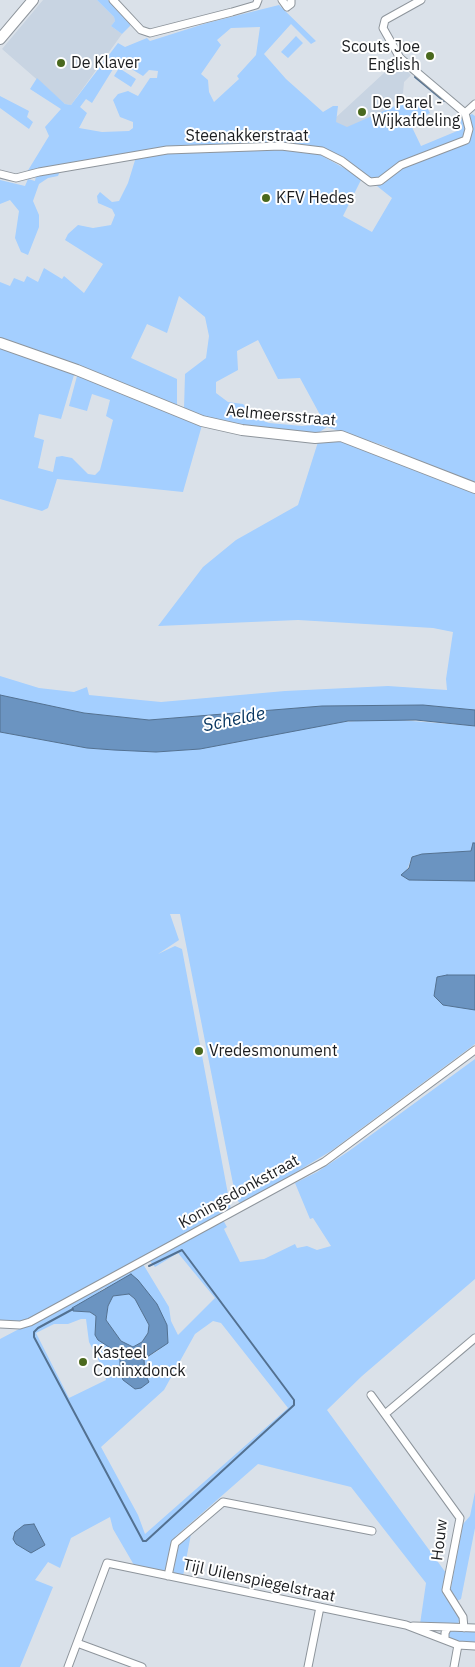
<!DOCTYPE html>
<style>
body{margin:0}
canvas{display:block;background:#dae1e9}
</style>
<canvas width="475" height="1667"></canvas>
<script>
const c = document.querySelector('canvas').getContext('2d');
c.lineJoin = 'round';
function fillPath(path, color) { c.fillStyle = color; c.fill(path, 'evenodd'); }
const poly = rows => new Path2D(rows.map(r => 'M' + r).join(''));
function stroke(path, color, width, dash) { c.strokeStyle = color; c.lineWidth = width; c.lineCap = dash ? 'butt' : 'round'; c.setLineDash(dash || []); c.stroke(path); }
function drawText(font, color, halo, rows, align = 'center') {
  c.font = font + ' "IBM Plex Sans",sans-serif'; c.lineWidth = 4; c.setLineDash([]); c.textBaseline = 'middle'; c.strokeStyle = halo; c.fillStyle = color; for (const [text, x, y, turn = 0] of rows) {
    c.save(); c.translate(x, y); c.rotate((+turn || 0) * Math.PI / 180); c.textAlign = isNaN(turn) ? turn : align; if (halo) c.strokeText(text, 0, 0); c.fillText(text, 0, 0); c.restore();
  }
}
fillPath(poly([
 [43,0,97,0,114,17,115,21,111,26,122,34,71,105,65,104,2,49],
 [397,61,411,75,404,82,403,93,338,157,306,145]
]), '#c8d4e2');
fillPath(poly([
 [97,0,108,0,130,22,130,26,122,34,111,26,115,21,114,17],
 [279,5,316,41,311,44,291,24,264,54,286,79,323,112,333,106,338,106,336,122,347,127,404,102,426,106,430,113,410,123,421,146,462,129,460,120,472,114,475,116,475,710,423,705,322,706,149,720,84,713,7,698,0,695,0,676,39,688,74,692,87,687,89,695,161,702,285,691,388,686,447,690,446,679,453,632,433,628,298,620,158,626,203,567,236,540,298,505,318,442,336,440,419,462,385,446,327,427,318,433,237,426,204,418,183,492,57,479,48,508,42,511,0,499,0,282,10,286,14,278,24,282,27,276,38,282,44,268,62,279,64,276,84,293,103,264,65,240,68,234,78,225,93,228,111,225,115,215,112,209,98,203,97,196,100,192,112,202,119,201,128,183,136,157,149,154,288,148,315,152,362,178,343,216,372,232,392,198,352,166,319,148,306,145,258,143,149,149,56,168,60,171,58,176,48,178,39,184,33,201,39,215,39,227,28,255,21,252,15,238,19,211,10,200,0,204,0,180,25,186,28,179,35,181,37,171,27,172,49,136,45,127,61,109,30,89,37,78,65,104,71,105,118,43,125,47,147,38,150,41,207,23],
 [260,27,256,55,237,76,239,79,214,102,209,92,208,80,201,74,221,45,217,40,231,28],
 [118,61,143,76,149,70,158,71,157,78,150,78,138,96,128,91,118,94,113,100,120,117,133,122,133,128,129,131,102,132,79,128,87,113,80,107,86,99,92,103],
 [179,296,205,317,209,336,206,358,185,374,184,409,177,407,177,379,131,358,147,324,167,333],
 [258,340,278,379,300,378,325,424,302,426,269,423,255,418,243,404,228,402,216,393,216,382,238,370,237,351],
 [74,375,77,376,69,406,87,411,92,394,110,400,106,416,113,420,100,470,95,475,88,474,72,458,62,456,56,457,53,472,38,468,44,440,34,437,39,414,61,419],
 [296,36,303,43,288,58,281,52],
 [119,68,136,79,131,87,114,76],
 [0,96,29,111,27,117,33,122,29,129,0,108],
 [386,719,475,726,475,843,473,843,471,851,422,854,412,857,406,872,409,880,475,881,475,1044,331,1151,278,1183,240,1203,236,1199,180,914,170,914,179,940,158,954,175,946,182,949,231,1210,24,1322,0,1322,0,732,87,748,156,752,200,749,327,723],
 [475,1059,475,1279,362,1376,327,1410,446,1573,443,1594,460,1618,458,1624,420,1624,426,1583,351,1487,258,1464,176,1536,171,1546,166,1571,134,1565,113,1529,110,1517,71,1538,60,1568,48,1562,35,1580,53,1587,20,1667,0,1667,0,1339,143,1264,169,1307,171,1321,178,1335,215,1298,178,1253,155,1267,149,1260,223,1220,227,1227,224,1229,240,1262,264,1259,295,1244,297,1248,307,1246,317,1250,331,1246,313,1218,310,1219,295,1183,317,1172,349,1151],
 [138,1280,159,1350,144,1359,145,1374,149,1382,120,1372,120,1354,95,1335,96,1316,90,1312,73,1311,72,1308,86,1302,104,1288],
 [81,1319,86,1319,89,1342,104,1371,106,1380,69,1398,36,1333,54,1324,68,1324],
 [213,1321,221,1323,288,1408,145,1534,138,1515,101,1447,164,1390,195,1334],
 [129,1294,135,1299,149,1325,148,1333,142,1342,133,1347,121,1342,106,1320,108,1306,113,1296],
 [475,1492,475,1528,461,1599,457,1601,451,1592,451,1587,463,1524,470,1516],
 [191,1534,183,1576,173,1574,178,1544],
 [450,1630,475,1630,475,1644,468,1645,448,1638]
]), '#a4cfff');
const water = poly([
 [0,695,84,713,149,720,322,706,423,705,475,710,475,726,416,720,348,721,200,749,156,752,114,750,87,748,0,732,0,695],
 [473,843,475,843,475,881,409,880,401,875,409,868,412,857,422,854,471,851,473,843],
 [447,975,475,975,475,1010,443,1005,434,996,437,977,447,975],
 [131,1274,138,1280,157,1304,167,1325,168,1343,144,1359,145,1374,149,1382,141,1388,135,1389,123,1380,120,1372,120,1354,98,1340,95,1335,96,1316,90,1312,73,1311,72,1308,131,1274],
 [129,1294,135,1299,149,1325,148,1333,142,1342,133,1347,121,1341,106,1320,108,1306,113,1296,129,1294],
 [34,1524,45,1545,31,1553,16,1544,13,1539,15,1532,24,1525,34,1524]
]);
fillPath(water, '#6b94c1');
stroke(water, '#537191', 1);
stroke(poly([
 [415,77,444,101],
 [73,1309,38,1328,34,1332,34,1337,143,1541,146,1541,294,1405,294,1400,182,1250,149,1266]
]), '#537191', 2);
const street = poly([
 [113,0,141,30,150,33,232,12,256,5,258,0],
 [282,0,287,7,291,4,291,0],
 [421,0,385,20,383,28,400,58,465,113],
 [0,174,16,178,39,172,167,150,281,146,322,151,342,161,370,182,380,181,401,165,466,140,469,129,465,113,475,104],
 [0,1324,20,1325,30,1322,324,1162,475,1050],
 [371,1395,460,1518,446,1590,463,1617,464,1628],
 [385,1414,475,1338],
 [168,1576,175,1543,223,1502,372,1531],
 [413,1626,448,1627],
 [475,1628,448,1627,445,1633,445,1640,458,1645,475,1646],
 [77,1643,142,1667],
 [68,1667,107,1563,406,1625,445,1640],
 [308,1667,320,1607],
 [454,1667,458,1645]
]);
const secondary = poly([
 [0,39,33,0],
 [0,343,77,370,202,421,242,430,315,438,341,436,475,488]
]);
stroke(street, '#8e959c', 9);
stroke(secondary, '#8e959c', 12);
stroke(street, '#fff', 7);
stroke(secondary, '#fff', 10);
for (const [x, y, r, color] of [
 [430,56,5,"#4a691e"],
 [61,63,5,"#4a691e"],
 [362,112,5,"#4a691e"],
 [266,198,5,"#4a691e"],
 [199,1051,5,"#4a691e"],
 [83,1362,5,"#4a691e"]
]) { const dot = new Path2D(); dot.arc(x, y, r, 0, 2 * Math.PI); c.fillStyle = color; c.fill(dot); stroke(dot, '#fff', 2); }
drawText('16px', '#1c1e21', '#fff', [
 ["Scouts Joe",420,47,"right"],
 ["English",420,65,"right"],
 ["De Klaver",71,63],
 ["De Parel -",372,103],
 ["Wijkafdeling",372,121],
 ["KFV Hedes",276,198],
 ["Vredesmonument",209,1051],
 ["Kasteel",93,1353],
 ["Coninxdonck",93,1371]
], 'left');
drawText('16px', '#1c1e21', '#fff', [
 ["Steenakkerstraat",247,136],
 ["Aelmeersstraat",281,416,5],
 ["Koningsdonkstraat",239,1192,-29],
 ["Houw",440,1540,-83],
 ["Tijl Uilenspiegelstraat",259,1581,12]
]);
drawText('italic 18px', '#05345f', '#fff', [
 ["Schelde",234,720,-12]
]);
</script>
